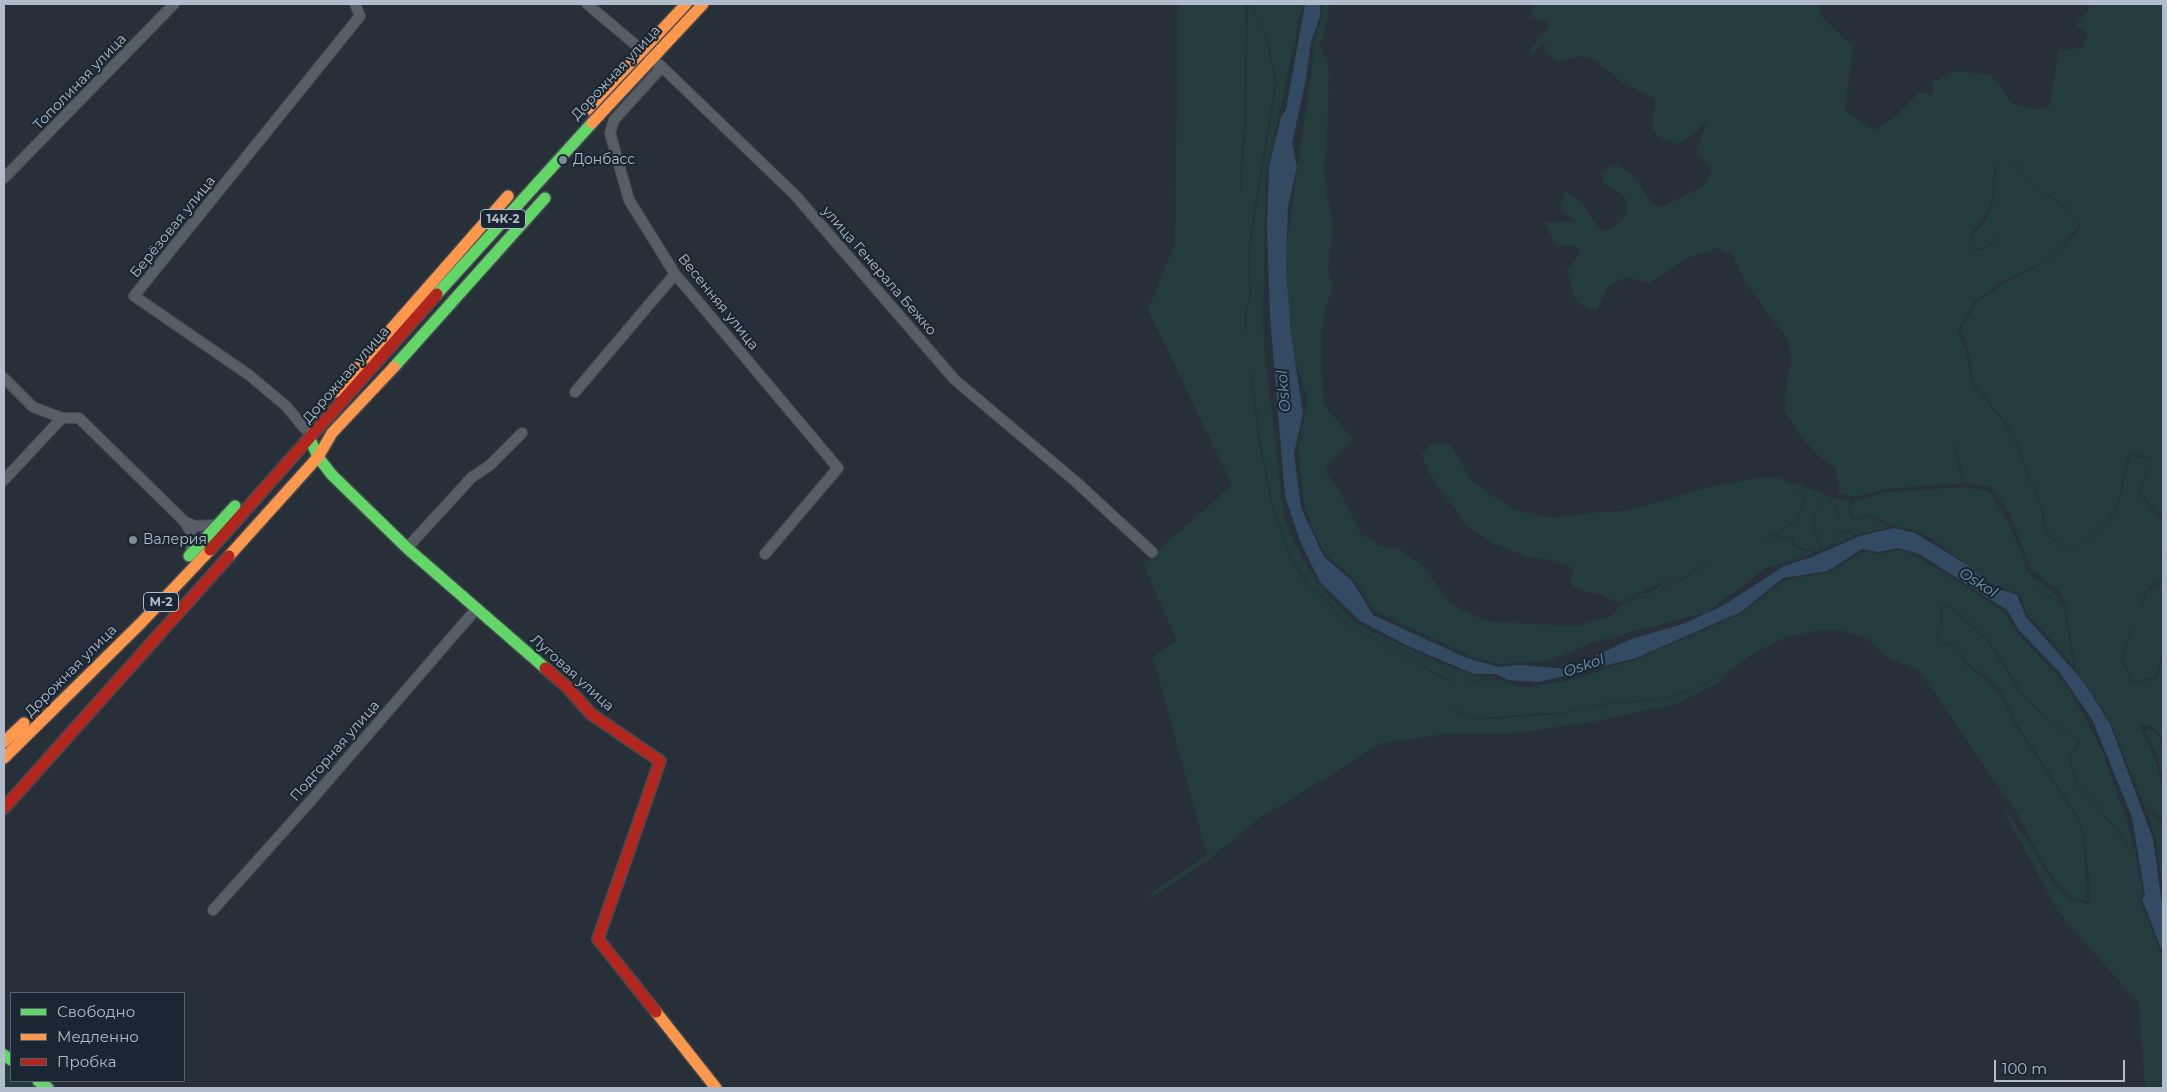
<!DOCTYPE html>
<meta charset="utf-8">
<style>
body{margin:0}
#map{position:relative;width:2167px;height:1092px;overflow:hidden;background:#273038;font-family:Montserrat,sans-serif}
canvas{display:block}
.frame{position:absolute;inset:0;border:5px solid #b0bcc9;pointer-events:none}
.legend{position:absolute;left:10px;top:992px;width:175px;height:90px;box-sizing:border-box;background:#1a2732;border:1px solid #56636e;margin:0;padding:6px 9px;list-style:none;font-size:15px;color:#b0bcc9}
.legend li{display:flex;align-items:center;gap:10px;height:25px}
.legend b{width:25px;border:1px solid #56636e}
.scale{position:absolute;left:1994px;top:1060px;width:131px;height:22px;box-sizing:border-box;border:2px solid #b0bcc9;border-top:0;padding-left:6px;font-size:15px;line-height:18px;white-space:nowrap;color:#b0bcc9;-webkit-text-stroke:4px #1a2732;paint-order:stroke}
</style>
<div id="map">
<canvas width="2167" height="1092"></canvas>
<div class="frame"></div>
<ul class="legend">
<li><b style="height:6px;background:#63d668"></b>Свободно</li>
<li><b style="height:6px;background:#ff974d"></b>Медленно</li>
<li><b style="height:6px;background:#b3261e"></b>Пробка</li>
</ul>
<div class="scale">100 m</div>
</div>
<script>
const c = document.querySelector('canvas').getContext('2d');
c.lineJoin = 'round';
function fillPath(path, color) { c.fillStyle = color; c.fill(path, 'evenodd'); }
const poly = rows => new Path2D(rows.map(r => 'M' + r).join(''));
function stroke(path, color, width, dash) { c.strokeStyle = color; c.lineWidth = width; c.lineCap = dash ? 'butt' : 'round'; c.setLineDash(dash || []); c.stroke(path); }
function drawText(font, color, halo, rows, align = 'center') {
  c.font = font + ' Montserrat,sans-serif'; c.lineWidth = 4.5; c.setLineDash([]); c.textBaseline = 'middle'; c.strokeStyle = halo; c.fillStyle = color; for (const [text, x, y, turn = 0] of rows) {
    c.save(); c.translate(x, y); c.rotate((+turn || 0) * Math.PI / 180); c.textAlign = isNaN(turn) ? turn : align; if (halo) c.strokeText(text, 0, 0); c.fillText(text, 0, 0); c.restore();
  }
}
fillPath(poly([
 [1178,4,1246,4,1244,125,1240,175,1240,199,1246,124,1248,4,1252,4,1255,15,1265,32,1275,82,1248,250,1249,295,1244,319,1247,336,1246,318,1251,295,1249,250,1277,82,1266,32,1255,14,1255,4,1303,4,1266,175,1263,319,1265,356,1284,516,1293,540,1306,564,1330,597,1353,620,1369,630,1455,669,1476,676,1495,677,1462,683,1496,679,1518,686,1467,685,1529,687,1572,680,1639,658,1742,613,1785,580,1830,572,1863,551,1878,554,1897,550,1914,554,2005,612,2017,632,2068,687,2102,750,2132,837,2132,855,2134,846,2143,894,2140,899,2163,958,2163,1088,2145,1088,2139,1004,2059,913,1999,802,2031,846,2053,883,2068,898,2089,905,2089,876,2085,841,2079,818,2014,720,2001,691,1984,675,1968,664,1956,647,1941,640,1935,632,1942,626,1942,607,1950,606,1990,645,2024,698,2048,720,2079,741,2068,757,2076,783,2121,836,2132,859,2132,857,2122,835,2077,783,2070,757,2081,741,2048,719,2025,697,1991,644,1951,605,1940,606,1941,625,1934,632,1940,641,1956,648,1967,666,1984,677,2000,693,2013,722,2078,819,2084,841,2087,901,2069,896,2055,881,2033,845,2019,816,1919,671,1888,657,1868,639,1841,630,1815,631,1786,637,1753,654,1723,676,1680,693,1656,699,1600,704,1559,713,1529,714,1474,719,1459,711,1444,705,1474,720,1559,714,1600,705,1656,700,1681,694,1720,678,1723,680,1679,703,1602,720,1517,733,1444,734,1382,743,1257,820,1207,861,1146,901,1153,892,1207,855,1153,657,1177,641,1143,564,1230,487,1231,482,1148,310,1175,243],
 [1250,363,1259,430,1273,508,1292,558,1308,584,1325,597,1345,622,1397,653,1410,657,1437,674,1460,683,1437,676,1410,658,1397,654,1345,623,1324,598,1307,585,1291,559,1272,509,1257,431],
 [1322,4,1330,4,1324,33,1319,44,1329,67,1327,143,1324,165,1327,195,1333,225,1328,270,1333,285,1326,307,1321,338,1323,403,1353,440,1324,469,1342,496,1361,534,1379,546,1399,549,1420,563,1449,601,1465,612,1492,622,1577,626,1612,616,1623,602,1650,597,1683,580,1717,555,1682,579,1651,596,1624,601,1649,592,1682,574,1617,603,1601,594,1583,591,1569,583,1574,571,1567,565,1552,560,1531,558,1510,550,1488,541,1463,522,1430,474,1421,454,1433,443,1450,445,1471,479,1485,491,1513,509,1536,516,1556,518,1600,512,1627,511,1710,487,1759,478,1778,478,1796,486,1805,502,1796,519,1778,533,1761,538,1779,534,1797,519,1806,502,1797,486,1790,481,1833,498,1853,501,1847,507,1854,521,1868,516,1890,527,1856,535,1848,529,1843,532,1832,527,1843,533,1848,531,1855,536,1822,550,1814,525,1818,502,1830,500,1839,515,1833,525,1840,515,1831,499,1818,501,1813,525,1821,550,1815,552,1794,545,1792,537,1773,537,1751,548,1773,538,1791,538,1793,547,1814,553,1765,569,1707,612,1594,642,1548,661,1499,664,1474,658,1373,610,1356,581,1325,554,1313,531,1304,506,1298,448,1308,399,1290,346,1285,255,1313,60,1313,42,1322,16],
 [1535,4,1820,4,1821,16,1853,46,1845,110,1853,117,1876,130,1899,113,1919,92,1933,95,1933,82,1956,71,1991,75,2013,104,2037,110,2049,107,2059,50,2081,48,2083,45,2087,32,2075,27,2091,4,2163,4,2163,516,2155,510,2140,491,2153,458,2129,453,2116,510,2088,539,2070,552,2047,533,2042,508,2015,439,2004,420,1973,383,1970,357,1961,329,1976,303,2006,282,2037,266,2060,251,2076,233,2081,225,2067,207,2032,185,2015,161,2005,159,2015,162,2031,185,2066,208,2080,224,2059,251,2037,265,2005,280,1975,301,1958,329,1967,355,1972,384,2003,421,2014,439,2041,508,2045,533,2070,553,2088,540,2117,511,2130,455,2152,460,2138,492,2163,521,2163,551,2161,553,2163,582,2154,583,2145,591,2139,614,2121,657,2131,683,2157,679,2163,657,2163,738,2150,725,2139,726,2154,756,2163,786,2163,820,2144,806,2110,721,2076,670,2066,608,2060,592,2031,569,2009,513,1991,487,1964,483,1959,458,1952,440,1963,483,1886,489,1855,497,1839,493,1836,468,1819,456,1800,436,1784,411,1787,378,1791,368,1789,342,1745,282,1733,255,1717,248,1686,258,1651,283,1626,277,1608,287,1597,311,1578,303,1573,293,1567,270,1580,253,1577,246,1557,246,1544,223,1575,221,1560,208,1565,191,1582,203,1600,231,1610,230,1626,216,1626,199,1603,182,1601,172,1619,164,1638,181,1652,204,1663,207,1692,192,1702,187,1710,175,1711,168,1696,153,1708,121,1686,140,1677,144,1658,137,1652,130,1655,99,1620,81,1595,60,1580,56,1561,62,1544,51,1545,41,1531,55,1530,49,1549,26,1546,21,1530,17],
 [2001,157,1996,166,1992,208,1983,224,1971,237,1973,248,1984,248,2000,235,2001,230,2001,235,1985,249,1973,249,1970,236,1991,207,1995,166],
 [1964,487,1983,496,1966,487,1989,491,2005,516,2021,551,2026,571,2057,596,2063,605,2018,578,2064,607,2074,668,2056,645,2027,615,2020,594,1993,585,1931,538,1910,529,1892,526,1869,514,1855,520,1849,507,1856,501,1886,492],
 [2163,584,2163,653,2156,677,2132,682,2123,657,2147,592,2155,585],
 [2151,729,2163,741,2163,781,2157,755,2145,731],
 [2146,809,2163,823,2163,893,2156,840],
 [4,1065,11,1069,11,1081,28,1081,36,1088,4,1088]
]), '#243c3e');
fillPath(poly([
 [1305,4,1320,4,1320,16,1311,42,1306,79,1292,143,1297,167,1288,206,1286,268,1291,335,1303,414,1294,453,1301,508,1324,557,1352,581,1373,615,1467,658,1499,667,1519,665,1568,669,1631,639,1683,624,1724,605,1784,566,1812,557,1860,536,1894,528,1915,533,1967,565,1995,588,2017,595,2026,617,2083,681,2110,724,2153,839,2163,911,2163,953,2142,899,2145,895,2132,817,2092,719,2060,673,2019,630,2007,610,1919,554,1898,548,1878,552,1862,549,1828,571,1783,578,1741,612,1636,658,1539,682,1508,680,1496,674,1474,674,1410,647,1360,621,1320,582,1300,541,1285,496,1270,316,1267,227,1269,166,1281,117,1286,110]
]), '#324b63');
const street = poly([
 [587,4,662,67,795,195,955,380,1075,481,1152,552],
 [662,67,614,120,610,133,629,200,675,274,838,468,765,554],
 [4,178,174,4],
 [4,378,33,407,62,418,79,418,184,521,191,532,191,554],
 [575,392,675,274],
 [305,429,286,406,249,375,134,296,360,16,355,4],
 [4,480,62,418],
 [185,522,195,526,218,525],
 [407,548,472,477,489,466,522,433],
 [213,910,308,804,477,608]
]);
const fast = poly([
 [437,294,592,123],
 [394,367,545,198],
 [310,439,318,457,332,475,407,548,545,668],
 [189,556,235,506],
 [4,1055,11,1060],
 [38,1081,48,1088]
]);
const slow = poly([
 [587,110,686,4],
 [592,123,703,4],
 [336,392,508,196],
 [229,556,318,457,332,433,394,367],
 [4,742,24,723],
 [4,758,141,623,210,550],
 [656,1012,716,1088]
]);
const jam = poly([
 [210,550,437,294],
 [545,668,567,687,591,714,660,761,598,939,656,1012],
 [4,808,229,556]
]);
stroke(street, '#464c52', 12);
stroke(fast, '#464c52', 14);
stroke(slow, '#464c52', 14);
stroke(jam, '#464c52', 14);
stroke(street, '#585e65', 10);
stroke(fast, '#63d668', 11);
stroke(slow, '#ff974d', 11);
stroke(jam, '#b3261e', 11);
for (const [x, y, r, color] of [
 [563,160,5,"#808b96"],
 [133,540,5,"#808b96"]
]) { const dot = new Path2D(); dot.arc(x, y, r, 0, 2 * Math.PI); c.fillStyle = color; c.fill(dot); stroke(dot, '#1a2732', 2); }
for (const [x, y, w] of [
 [503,219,45],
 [161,602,35]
]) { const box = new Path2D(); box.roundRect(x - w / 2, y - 9.5, w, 19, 4); c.fillStyle = '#1a2732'; c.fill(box); stroke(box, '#b0bcc9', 1); }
drawText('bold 12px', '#b0bcc9', null, [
 ["14К-2",503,219],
 ["М-2",161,602]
]);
drawText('14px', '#b0bcc9', '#1a2732', [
 ["Дорожная улица",616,73,-47],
 ["Тополиная улица",80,82,-46],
 ["Берёзовая улица",173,227,-51],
 ["улица Генерала Бежко",879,271,49],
 ["Весенняя улица",718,302,51],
 ["Дорожная улица",346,375,-49],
 ["Дорожная улица",71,671,-45],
 ["Луговая улица",572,673,42],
 ["Подгорная улица",335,751,-49]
]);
drawText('14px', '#b0bcc9', '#1a2732', [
 ["Донбасс",573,160],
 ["Валерия",143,540]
], 'left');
drawText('italic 15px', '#6e91b0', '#1a2732', [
 ["Oskol",1284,391,-95],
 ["Oskol",1978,583,32],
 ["Oskol",1584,666,-19]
]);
</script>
